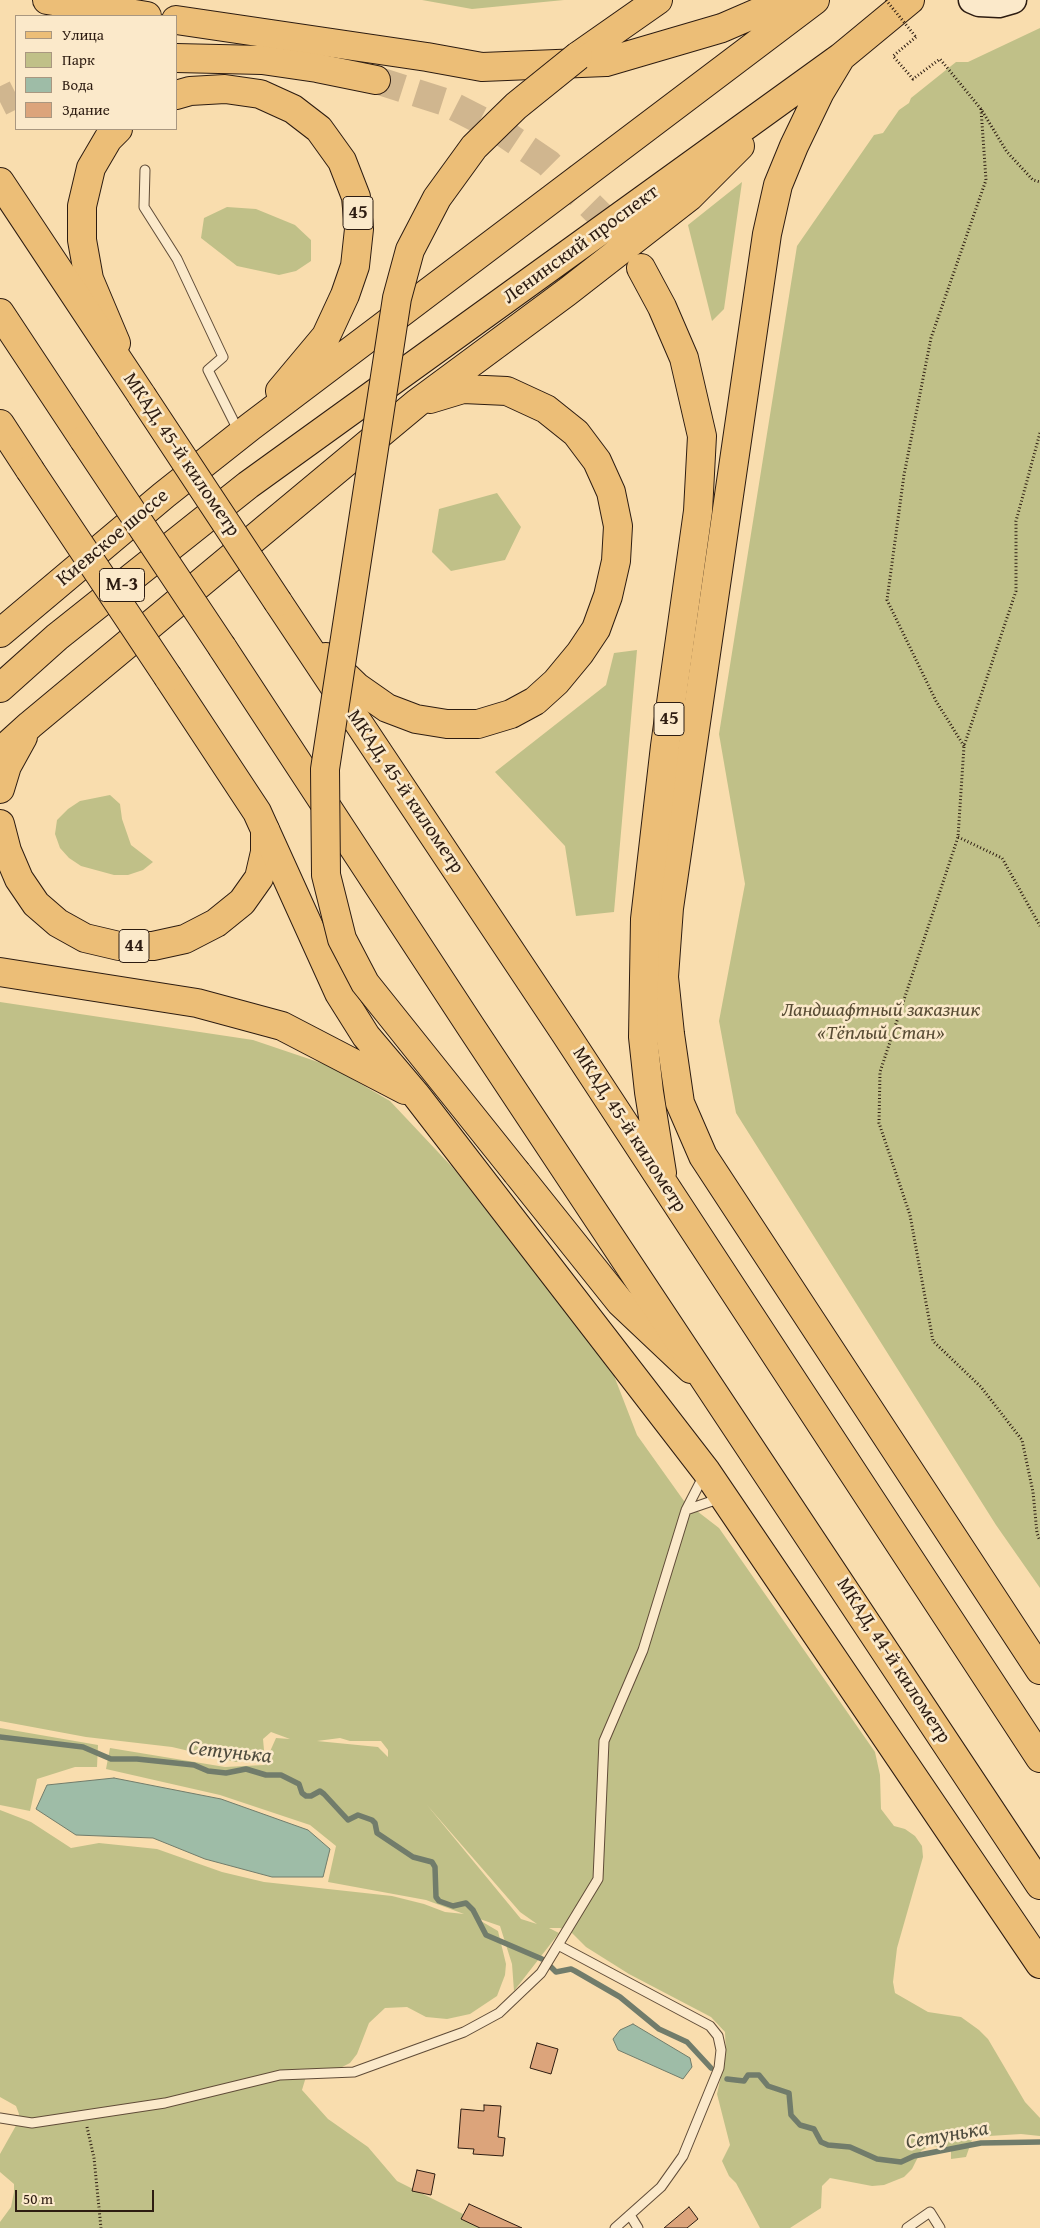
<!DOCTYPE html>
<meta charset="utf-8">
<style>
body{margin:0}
#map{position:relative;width:1040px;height:2228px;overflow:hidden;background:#f9ddae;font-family:"Gentium Book Plus",serif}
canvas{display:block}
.legend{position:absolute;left:15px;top:15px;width:162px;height:115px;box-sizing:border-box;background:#fbe9ca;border:1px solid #a99780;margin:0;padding:6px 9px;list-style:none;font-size:15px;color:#2d1c11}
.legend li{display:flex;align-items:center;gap:10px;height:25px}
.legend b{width:25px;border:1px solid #a99780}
.scale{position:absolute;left:15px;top:2190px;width:139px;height:22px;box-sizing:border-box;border:2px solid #2d1c11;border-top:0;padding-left:6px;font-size:15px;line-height:18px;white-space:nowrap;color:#2d1c11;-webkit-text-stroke:4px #fbe9ca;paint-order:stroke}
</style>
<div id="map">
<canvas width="1040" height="2228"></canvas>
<ul class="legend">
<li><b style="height:6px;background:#ecbe77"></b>Улица</li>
<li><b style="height:14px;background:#c0c088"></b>Парк</li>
<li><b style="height:14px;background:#9ebca7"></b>Вода</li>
<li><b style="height:14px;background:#dca47b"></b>Здание</li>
</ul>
<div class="scale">50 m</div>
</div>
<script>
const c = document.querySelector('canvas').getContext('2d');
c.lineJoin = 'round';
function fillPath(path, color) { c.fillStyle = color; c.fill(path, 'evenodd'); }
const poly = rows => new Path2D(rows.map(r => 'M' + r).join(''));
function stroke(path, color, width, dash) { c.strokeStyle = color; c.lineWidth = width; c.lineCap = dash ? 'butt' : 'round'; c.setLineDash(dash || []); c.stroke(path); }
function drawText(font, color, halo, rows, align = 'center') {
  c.font = font + ' "Gentium Book Plus",serif'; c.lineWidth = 5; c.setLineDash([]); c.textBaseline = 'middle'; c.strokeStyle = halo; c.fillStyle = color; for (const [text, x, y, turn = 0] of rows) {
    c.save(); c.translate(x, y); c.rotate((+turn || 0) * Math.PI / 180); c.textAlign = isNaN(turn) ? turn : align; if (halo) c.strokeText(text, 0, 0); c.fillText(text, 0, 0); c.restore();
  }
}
fillPath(poly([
 [422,0,564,0,472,9],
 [1040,28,1040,1588,996,1525,736,1113,719,1021,745,884,719,734,797,246,874,135,883,133,899,110,909,103,911,98,956,62,968,62],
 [742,182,724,309,712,321,688,225],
 [227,207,256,209,295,225,311,240,311,261,296,271,279,275,237,266,201,238,204,218],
 [497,493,521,527,505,560,451,571,432,552,439,509],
 [637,650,614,912,576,916,565,846,495,772,606,685,614,653],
 [110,795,120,804,122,819,131,845,153,862,143,870,128,875,114,875,81,866,69,858,60,848,55,834,57,820,68,809,80,801],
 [0,1002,253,1040,330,1066,390,1101,454,1169,613,1373,637,1435,684,1501,719,1528,875,1752,880,1775,881,1809,894,1826,905,1829,915,1836,922,1846,923,1857,897,1948,893,1982,895,1993,928,2012,961,2017,979,2030,988,2039,1025,2102,1040,2118,1040,2136,1021,2134,973,2137,966,2157,951,2159,951,2147,930,2146,921,2151,912,2169,904,2177,884,2185,872,2186,830,2178,822,2186,821,2208,790,2228,760,2228,736,2183,729,2176,722,2161,730,2145,717,2094,726,2054,725,2032,711,2017,629,1974,586,1947,570,1931,560,1928,549,1928,559,1933,514,1991,512,1964,500,1926,474,1917,498,1931,506,1964,505,1975,497,1996,470,2014,447,2019,426,2017,407,2007,385,2008,369,2023,357,2054,350,2063,340,2068,308,2070,302,2090,328,2119,368,2147,397,2181,477,2221,484,2228,0,2228,0,2222,11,2207,14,2192,14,2184,0,2172,0,2154,18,2122,19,2114,16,2106,0,2097,0,1810,31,1822,71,1848,99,1843,157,1849,222,1872,264,1882,392,1896,424,1904,445,1912,464,1914,426,1900,328,1882,336,1846,310,1825,220,1795,106,1769,110,1748,225,1767,264,1765,276,1738,290,1739,271,1732,263,1739,264,1750,257,1759,236,1762,172,1747,86,1737,0,1721],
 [340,1738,350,1741,381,1741,388,1750,388,1757,378,1747,317,1741],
 [427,1805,520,1912,537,1924,521,1919],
 [0,1728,98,1745,97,1767,75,1767,37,1779,30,1811,0,1805]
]), '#c0c088');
const water = poly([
 [114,1778,221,1799,308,1830,330,1849,323,1877,272,1877,205,1859,153,1838,76,1835,36,1809,47,1785,114,1778],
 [633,2024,690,2058,692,2067,683,2079,618,2050,613,2039,620,2030,633,2024]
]);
fillPath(water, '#9ebca7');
stroke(water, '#717c6b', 1);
stroke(poly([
 [0,1737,83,1747,111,1759,137,1759,194,1765,208,1771,226,1773,246,1769,266,1775,281,1775,299,1784,302,1793,306,1796,311,1796,320,1791,324,1794,348,1820,358,1815,372,1820,375,1823,377,1833,413,1857,432,1862,435,1867,436,1897,439,1901,453,1906,466,1903,473,1910,486,1935,542,1959],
 [550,1966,556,1972,571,1969,575,1971,620,1997,659,2029,687,2042,711,2068],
 [727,2079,744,2081,748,2075,759,2075,768,2086,789,2093,791,2115,800,2125,814,2129,821,2142,828,2145,850,2147,877,2159,901,2162,914,2156,981,2143,1040,2142]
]), '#717c6b', 5.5);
const building = poly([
 [537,2043,558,2049,551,2074,530,2068,537,2043],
 [484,2105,501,2106,498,2137,505,2138,503,2156,473,2154,474,2149,458,2148,461,2109,484,2111,484,2105],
 [417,2170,435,2174,431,2195,412,2191,417,2170],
 [469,2204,522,2228,480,2228,461,2219,469,2204],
 [689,2207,698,2219,687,2228,664,2228,689,2207]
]);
fillPath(building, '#dca47b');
stroke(building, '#2d1c11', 1);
stroke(poly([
 [376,80,445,102,496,128,548,163,602,217,623,245],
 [0,102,16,94]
]), '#d0b68f', 28, [28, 14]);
const lane = poly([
 [145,170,144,207,177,259,223,357,208,370,239,432],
 [704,1475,686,1510,721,1498],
 [558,1945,710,2026,718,2036,721,2050,719,2068,683,2156,661,2187,615,2228],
 [0,2118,32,2123,165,2103,280,2075,354,2072,464,2032,499,2013,541,1973,598,1879,604,1741,643,1650,686,1510],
 [630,2215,638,2228],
 [907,2228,930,2212,940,2228]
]);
const secondary = poly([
 [972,0,979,3,999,4,1013,0]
]);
const primary = poly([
 [47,0,147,16],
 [176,20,427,57,482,67,606,62,722,28,787,0],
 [578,56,658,0],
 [841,57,820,92,794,146,778,185,767,234,669,908,664,977,670,1034,680,1103,703,1156,1040,1670],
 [176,95,190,91,225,89,260,94,293,109,319,129,342,161,356,197,359,229,355,266,345,295,326,336,280,391],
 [116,343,89,279,82,240,82,206,91,168,108,139,118,129],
 [0,633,164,495,250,427,815,0],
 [326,657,357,687,387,708,416,719,447,724,478,724,511,714,535,701,556,682,580,653,596,629,608,596,616,561,618,526,611,492,597,461,576,433,546,409,507,391,463,389,430,399],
 [0,688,57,637,248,485,841,57,910,0],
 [0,752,30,725,417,403,567,292,689,197,740,146],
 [0,789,7,766,23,737],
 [0,824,7,851,19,879,36,904,58,923,85,938,119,946,153,946,185,939,216,923,242,902,259,878,265,852,265,830],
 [517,1173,620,1302,691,1369]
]);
const highway = poly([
 [176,58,262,60,317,68,376,80],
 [0,182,142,396],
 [641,268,662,307,684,358,702,436,698,511,665,746,645,919,643,1037,649,1092,662,1173],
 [0,313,84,440],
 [0,424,30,470],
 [278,602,565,1033,1040,1758],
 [222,647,471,1027,1040,1885],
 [168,677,257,812,339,993,366,1036,416,1095,706,1471,1040,1964],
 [0,972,197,1003,282,1026,405,1090]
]);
stroke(lane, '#604c38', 11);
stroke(secondary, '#2d1c11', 29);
stroke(primary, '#2d1c11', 30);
stroke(highway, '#2d1c11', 30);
stroke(poly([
 [916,37,893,56,913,79,940,59,981,109,1007,152,1033,180,1040,182],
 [1040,433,1016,521,1016,591,964,746,958,837,880,1072,879,1123,910,1215,933,1341,981,1387,1022,1440,1033,1492,1037,1533,1040,1541],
 [964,746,936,701,887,600,904,475,931,338,986,180,981,109],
 [958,837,1002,858,1040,926],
 [87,2127,94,2158,101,2228]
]), '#2d1c11', 3, [1, 2.5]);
stroke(lane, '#fbe9ca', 9);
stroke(secondary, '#fbe9ca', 26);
stroke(primary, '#ecbe77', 28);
stroke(highway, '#ecbe77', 28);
const primaryBridge = poly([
 [517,1173,365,983,342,939,326,875,325,769,397,298,410,250,437,198,474,147,516,106,578,56]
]);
const highwayBridge = poly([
 [142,396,278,602],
 [84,440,222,647],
 [30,470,168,677]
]);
stroke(primaryBridge, '#2d1c11', 30, []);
stroke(highwayBridge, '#2d1c11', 30, []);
stroke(poly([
 [886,0,916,37]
]), '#2d1c11', 3, [1, 2.5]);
stroke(primaryBridge, '#ecbe77', 28);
stroke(highwayBridge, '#ecbe77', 28);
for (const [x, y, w] of [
 [358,213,30],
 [122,585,45],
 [669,719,30],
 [134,946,30]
]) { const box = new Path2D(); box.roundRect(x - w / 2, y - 16.5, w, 33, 4); c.fillStyle = '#fbe9ca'; c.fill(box); stroke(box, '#2d1c11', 1); }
drawText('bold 19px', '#2d1c11', null, [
 ["45",358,213],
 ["М-3",122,585],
 ["45",669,719],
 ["44",134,946]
]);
drawText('20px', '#2d1c11', '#fbe9ca', [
 ["Ленинский проспект",581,245,-36],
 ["МКАД, 45-й километр",181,455,56],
 ["Киевское шоссе",113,538,-40],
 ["МКАД, 45-й километр",405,792,56],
 ["МКАД, 45-й километр",629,1130,57],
 ["МКАД, 44-й километр",893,1661,57]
]);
drawText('italic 20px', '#594d35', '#fbe9ca', [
 ["Ландшафтный заказник",881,1011],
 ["«Тёплый Стан»",881,1034]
]);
drawText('italic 21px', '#4f4c3e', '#fbe9ca', [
 ["Сетунька",230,1753,6],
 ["Сетунька",947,2136,-10]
]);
</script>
